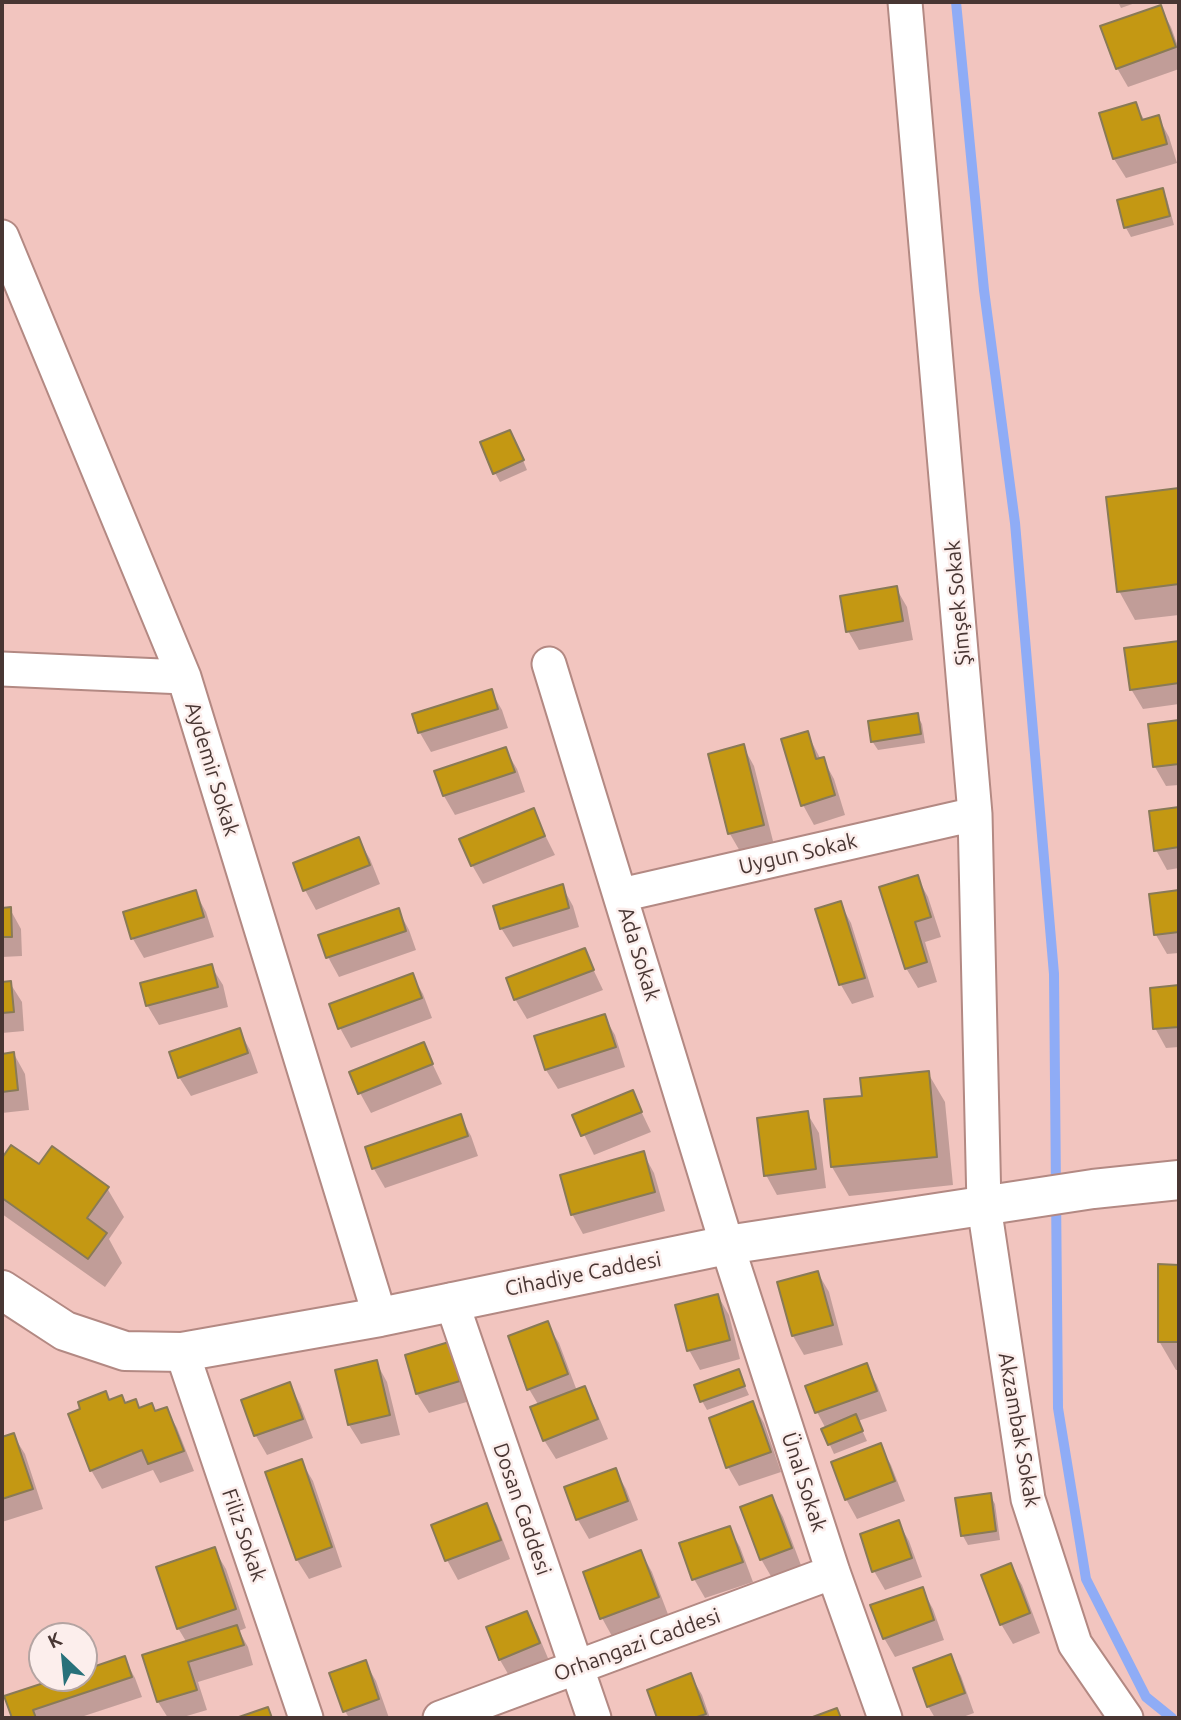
<!DOCTYPE html>
<meta charset="utf-8">
<style>
body{margin:0}
#map{position:relative;width:1181px;height:1720px;overflow:hidden;background:#f2c5bf;font-family:Ubuntu,sans-serif}
canvas{display:block}
.frame{position:absolute;inset:0;border:4px solid #483633;pointer-events:none}
.north{position:absolute;left:28px;top:1622px;width:70px;height:70px;box-sizing:border-box;background:#fceeec;border:2px solid #b4a4a2;border-radius:50%;rotate:334deg;font-size:19px;font-weight:700;line-height:28px;text-align:center;color:#483633}
.north::after{content:'';display:block;margin:auto;width:24px;height:32px;background:#28717a;clip-path:polygon(50% 0,100% 100%,50% 72%,0 100%)}
</style>
<div id="map">
<canvas width="1181" height="1720"></canvas>
<div class="frame"></div>
<div class="north">K</div>
</div>
<script>
const c = document.querySelector('canvas').getContext('2d');
c.lineJoin = 'round';
function fillPath(path, color) { c.fillStyle = color; c.fill(path, 'evenodd'); }
const poly = rows => new Path2D(rows.map(r => 'M' + r).join(''));
function stroke(path, color, width, dash) { c.strokeStyle = color; c.lineWidth = width; c.lineCap = dash ? 'butt' : 'round'; c.setLineDash(dash || []); c.stroke(path); }
function drawText(font, color, halo, rows, align = 'center') {
  c.font = font + ' Ubuntu,sans-serif'; c.lineWidth = 5; c.setLineDash([]); c.textBaseline = 'middle'; c.strokeStyle = halo; c.fillStyle = color; for (const [text, x, y, turn = 0] of rows) {
    c.save(); c.translate(x, y); c.rotate((+turn || 0) * Math.PI / 180); c.textAlign = isNaN(turn) ? turn : align; if (halo) c.strokeText(text, 0, 0); c.fillText(text, 0, 0); c.restore();
  }
}
fillPath(poly([
 [1118,2,1138,2,1121,8],
 [1160,7,1171,27,1179,49,1179,69,1128,87,1117,68],
 [1135,104,1145,121,1158,117,1169,137,1177,163,1126,178,1114,159,1101,114],
 [1162,190,1167,199,1174,225,1131,237,1126,228],
 [515,441,527,470,500,482,495,473],
 [1179,490,1179,615,1135,620,1119,591,1108,499],
 [896,588,907,607,913,640,859,650,848,631],
 [1179,643,1179,704,1143,709,1131,689,1126,649],
 [491,691,502,710,508,728,431,752,420,733,414,715],
 [917,715,922,724,925,743,878,750,872,741],
 [1179,722,1179,785,1166,786,1155,767,1150,725],
 [807,733,821,760,823,759,834,779,845,815,814,825,803,805,783,740],
 [743,746,754,766,774,845,741,853,730,834,710,755],
 [505,749,517,769,525,792,455,815,444,796,437,772],
 [1179,809,1179,868,1167,870,1156,850,1151,813],
 [533,811,555,855,483,884,472,865],
 [358,839,370,859,380,884,316,910,305,890],
 [917,877,928,897,941,937,925,942,937,982,918,988,906,968],
 [562,886,573,906,579,927,513,947,501,928],
 [195,892,206,912,214,937,144,958,133,939,125,913],
 [1179,892,1179,953,1167,954,1156,935,1151,895],
 [840,903,851,923,874,997,852,1004,841,985,817,910],
 [2,909,10,909,21,929,22,956,2,957],
 [398,910,409,930,416,950,339,977,328,957],
 [584,950,603,990,527,1019,515,999],
 [211,966,223,985,228,1007,159,1025,147,1005],
 [412,975,423,994,432,1018,351,1048,340,1028,331,1005],
 [2,983,10,983,22,1002,24,1031,2,1033],
 [1179,987,1179,1047,1166,1048,1155,1028,1152,989],
 [604,1016,615,1035,625,1067,558,1089,546,1070],
 [239,1030,250,1050,258,1073,191,1096,179,1077],
 [423,1044,442,1084,371,1113,360,1093],
 [14,1054,25,1074,29,1110,2,1113,2,1055],
 [928,1073,945,1102,953,1185,849,1196,832,1167,863,1097],
 [632,1092,651,1132,594,1155,575,1116],
 [807,1113,819,1133,826,1188,777,1195,766,1175],
 [460,1116,471,1136,478,1156,385,1188,374,1169,367,1148],
 [11,1147,39,1167,107,1188,124,1217,109,1239,122,1263,105,1287,2,1214,2,1161],
 [643,1153,654,1173,665,1211,583,1234,572,1214],
 [1160,1266,1179,1266,1179,1370,1176,1370,1159,1341],
 [818,1273,829,1292,843,1345,804,1355,793,1336],
 [718,1296,729,1315,740,1359,700,1370,689,1350],
 [547,1324,559,1343,577,1391,584,1388,595,1408,608,1439,556,1459,544,1440,539,1406,529,1389],
 [448,1344,470,1401,429,1413,417,1394],
 [376,1362,387,1382,400,1435,361,1444,349,1425],
 [866,1365,877,1385,887,1411,858,1421,867,1441,834,1454,823,1430,826,1429,817,1412,807,1387],
 [738,1371,749,1395,707,1410,702,1401],
 [289,1384,300,1404,313,1438,267,1455,256,1436,243,1402],
 [110,1402,155,1413,166,1409,177,1428,194,1471,160,1483,153,1470,102,1489,91,1470],
 [752,1403,764,1423,781,1472,739,1486,728,1467],
 [13,1435,25,1454,43,1509,2,1522,2,1439],
 [880,1446,891,1465,905,1501,857,1519,846,1499],
 [301,1461,313,1481,342,1567,309,1579,297,1560,268,1473],
 [615,1470,626,1489,638,1520,589,1539,578,1520,566,1488],
 [990,1495,995,1504,1000,1540,968,1545,963,1536,957,1500],
 [772,1497,783,1517,802,1568,772,1578,761,1559],
 [486,1506,497,1525,510,1559,458,1580,447,1560,433,1526],
 [898,1522,909,1541,922,1577,885,1590,874,1571],
 [729,1528,740,1547,753,1582,705,1598,694,1579],
 [214,1549,226,1569,246,1628,239,1631,248,1647,253,1665,198,1682,207,1710,180,1718,168,1718,158,1702,144,1656,187,1643,178,1628],
 [641,1552,652,1572,669,1617,613,1638,602,1618],
 [1010,1565,1022,1585,1040,1633,1013,1644,1001,1624,983,1576],
 [922,1589,933,1609,944,1640,895,1657,884,1638],
 [526,1613,537,1632,550,1663,511,1679,500,1660,488,1628],
 [950,1656,961,1676,974,1713,960,1718,935,1718,928,1706],
 [124,1658,135,1678,142,1697,78,1718,14,1718,7,1697,65,1678,84,1678,84,1672],
 [365,1662,376,1681,389,1718,349,1718,345,1711],
 [691,1676,702,1695,710,1718,659,1718,649,1691]
]), '#0003');
stroke(poly([
 [956,2,984,290,1015,523,1054,974,1058,1408,1086,1579,1146,1697,1172,1718]
]), '#8facf6', 10);
const building = poly([
 [1161,5,1176,47,1116,69,1100,26,1161,5],
 [1136,102,1142,120,1159,115,1167,144,1113,159,1099,113,1136,102],
 [1163,188,1170,216,1124,228,1117,200,1163,188],
 [510,430,524,460,493,474,480,442,510,430],
 [1179,488,1179,584,1117,592,1106,497,1179,488],
 [897,586,903,621,846,632,840,596,897,586],
 [1179,641,1179,683,1130,690,1124,648,1179,641],
 [492,689,498,709,418,733,412,714,492,689],
 [918,713,921,734,871,742,868,721,918,713],
 [1179,720,1179,764,1153,767,1148,724,1179,720],
 [808,731,816,759,824,757,835,795,801,806,781,739,808,731],
 [744,744,764,825,728,834,708,754,744,744],
 [506,747,515,772,443,796,434,771,506,747],
 [1179,807,1179,847,1154,851,1149,811,1179,807],
 [534,808,545,836,471,866,459,839,534,808],
 [359,837,370,865,303,891,293,863,359,837],
 [918,875,931,917,915,922,927,962,905,969,879,887,918,875],
 [563,884,569,908,500,929,493,906,563,884],
 [196,890,204,917,131,939,123,912,196,890],
 [1179,890,1179,932,1154,935,1149,894,1179,890],
 [841,901,865,978,839,985,815,909,841,901],
 [11,907,12,937,2,937,2,908,11,907],
 [399,908,406,931,326,958,318,935,399,908],
 [585,948,594,970,514,1000,506,978,585,948],
 [212,964,218,987,146,1006,140,983,212,964],
 [413,973,422,998,338,1029,329,1004,413,973],
 [11,981,14,1012,2,1013,2,982,11,981],
 [1179,985,1179,1027,1153,1029,1150,988,1179,985],
 [605,1014,616,1047,545,1070,534,1036,605,1014],
 [240,1028,248,1053,178,1078,169,1052,240,1028],
 [424,1042,433,1064,358,1094,349,1072,424,1042],
 [14,1052,18,1090,2,1092,2,1054,14,1052],
 [929,1071,937,1157,831,1167,824,1099,862,1096,860,1078,929,1071],
 [633,1090,642,1112,581,1136,572,1115,633,1090],
 [808,1111,816,1169,764,1176,757,1118,808,1111],
 [461,1114,468,1136,372,1169,365,1147,461,1114],
 [11,1145,39,1164,52,1146,109,1187,87,1218,107,1233,88,1259,2,1198,2,1158,11,1145],
 [644,1151,655,1192,571,1215,560,1175,644,1151],
 [1158,1264,1179,1265,1179,1342,1158,1342,1158,1264],
 [818,1271,833,1325,792,1336,777,1282,818,1271],
 [718,1294,730,1340,687,1351,675,1305,718,1294],
 [548,1321,568,1374,527,1390,508,1336,548,1321],
 [449,1342,460,1381,416,1394,405,1355,449,1342],
 [377,1360,390,1415,348,1425,335,1370,377,1360],
 [867,1363,877,1391,815,1413,805,1386,867,1363],
 [739,1369,745,1386,700,1402,694,1385,739,1369],
 [290,1382,303,1419,254,1436,241,1400,290,1382],
 [585,1386,598,1419,543,1441,530,1407,585,1386],
 [106,1391,109,1400,122,1395,125,1403,136,1399,139,1408,152,1403,155,1411,167,1407,184,1451,148,1464,142,1450,90,1471,68,1414,80,1409,78,1402,106,1391],
 [753,1401,771,1452,726,1468,709,1418,753,1401],
 [856,1414,863,1431,828,1445,821,1429,856,1414],
 [14,1433,33,1489,2,1499,2,1437,14,1433],
 [881,1443,895,1481,845,1500,831,1462,881,1443],
 [302,1459,332,1547,296,1560,265,1472,302,1459],
 [616,1468,628,1501,576,1520,564,1487,616,1468],
 [991,1493,996,1531,961,1536,955,1498,991,1493],
 [772,1495,792,1548,760,1560,740,1507,772,1495],
 [487,1503,501,1540,445,1561,431,1525,487,1503],
 [899,1520,912,1558,872,1572,860,1534,899,1520],
 [730,1526,743,1562,692,1580,679,1543,730,1526],
 [215,1547,236,1609,177,1629,156,1567,215,1547],
 [641,1550,659,1597,600,1619,583,1572,641,1550],
 [1011,1563,1030,1613,1000,1625,981,1575,1011,1563],
 [923,1587,934,1620,883,1639,870,1605,923,1587],
 [527,1611,540,1643,499,1660,486,1627,527,1611],
 [237,1625,244,1645,188,1662,197,1690,157,1702,142,1655,237,1625],
 [951,1654,965,1693,927,1707,913,1668,951,1654],
 [125,1656,132,1677,33,1710,36,1718,12,1718,4,1696,59,1678,84,1678,84,1670,125,1656],
 [366,1660,379,1699,343,1712,329,1673,366,1660],
 [691,1673,706,1714,694,1718,657,1718,647,1690,691,1673],
 [268,1707,272,1718,236,1718,268,1707],
 [837,1708,841,1718,810,1718,837,1708]
]);
fillPath(building, '#c49813');
stroke(building, '#897a57', 2);
const minor = poly([
 [905,2,975,814,984,1206,1028,1499,1075,1644,1126,1718],
 [2,237,184,677,380,1317],
 [549,664,727,1245,833,1572,885,1718],
 [2,669,184,677],
 [621,895,975,814],
 [451,1300,594,1718],
 [182,1352,306,1718],
 [440,1718,833,1572]
]);
const tertiary = poly([
 [2,1290,65,1331,125,1351,182,1352,380,1317,727,1245,1093,1189,1179,1180]
]);
stroke(minor, '#b38983', 37);
stroke(tertiary, '#b38983', 42);
stroke(minor, '#fff', 33);
stroke(tertiary, '#fff', 38);
drawText('21px', '#483633', '#fceeec', [
 ["Şimşek Sokak",958,603,-95],
 ["Aydemir Sokak",212,769,73],
 ["Uygun Sokak",798,854,-13],
 ["Ada Sokak",639,954,73],
 ["Cihadiye Caddesi",583,1274,-11],
 ["Akzambak Sokak",1019,1430,80],
 ["Ünal Sokak",804,1482,72],
 ["Dosan Caddesi",522,1509,71],
 ["Filiz Sokak",244,1535,71],
 ["Orhangazi Caddesi",637,1645,-20]
]);
</script>
